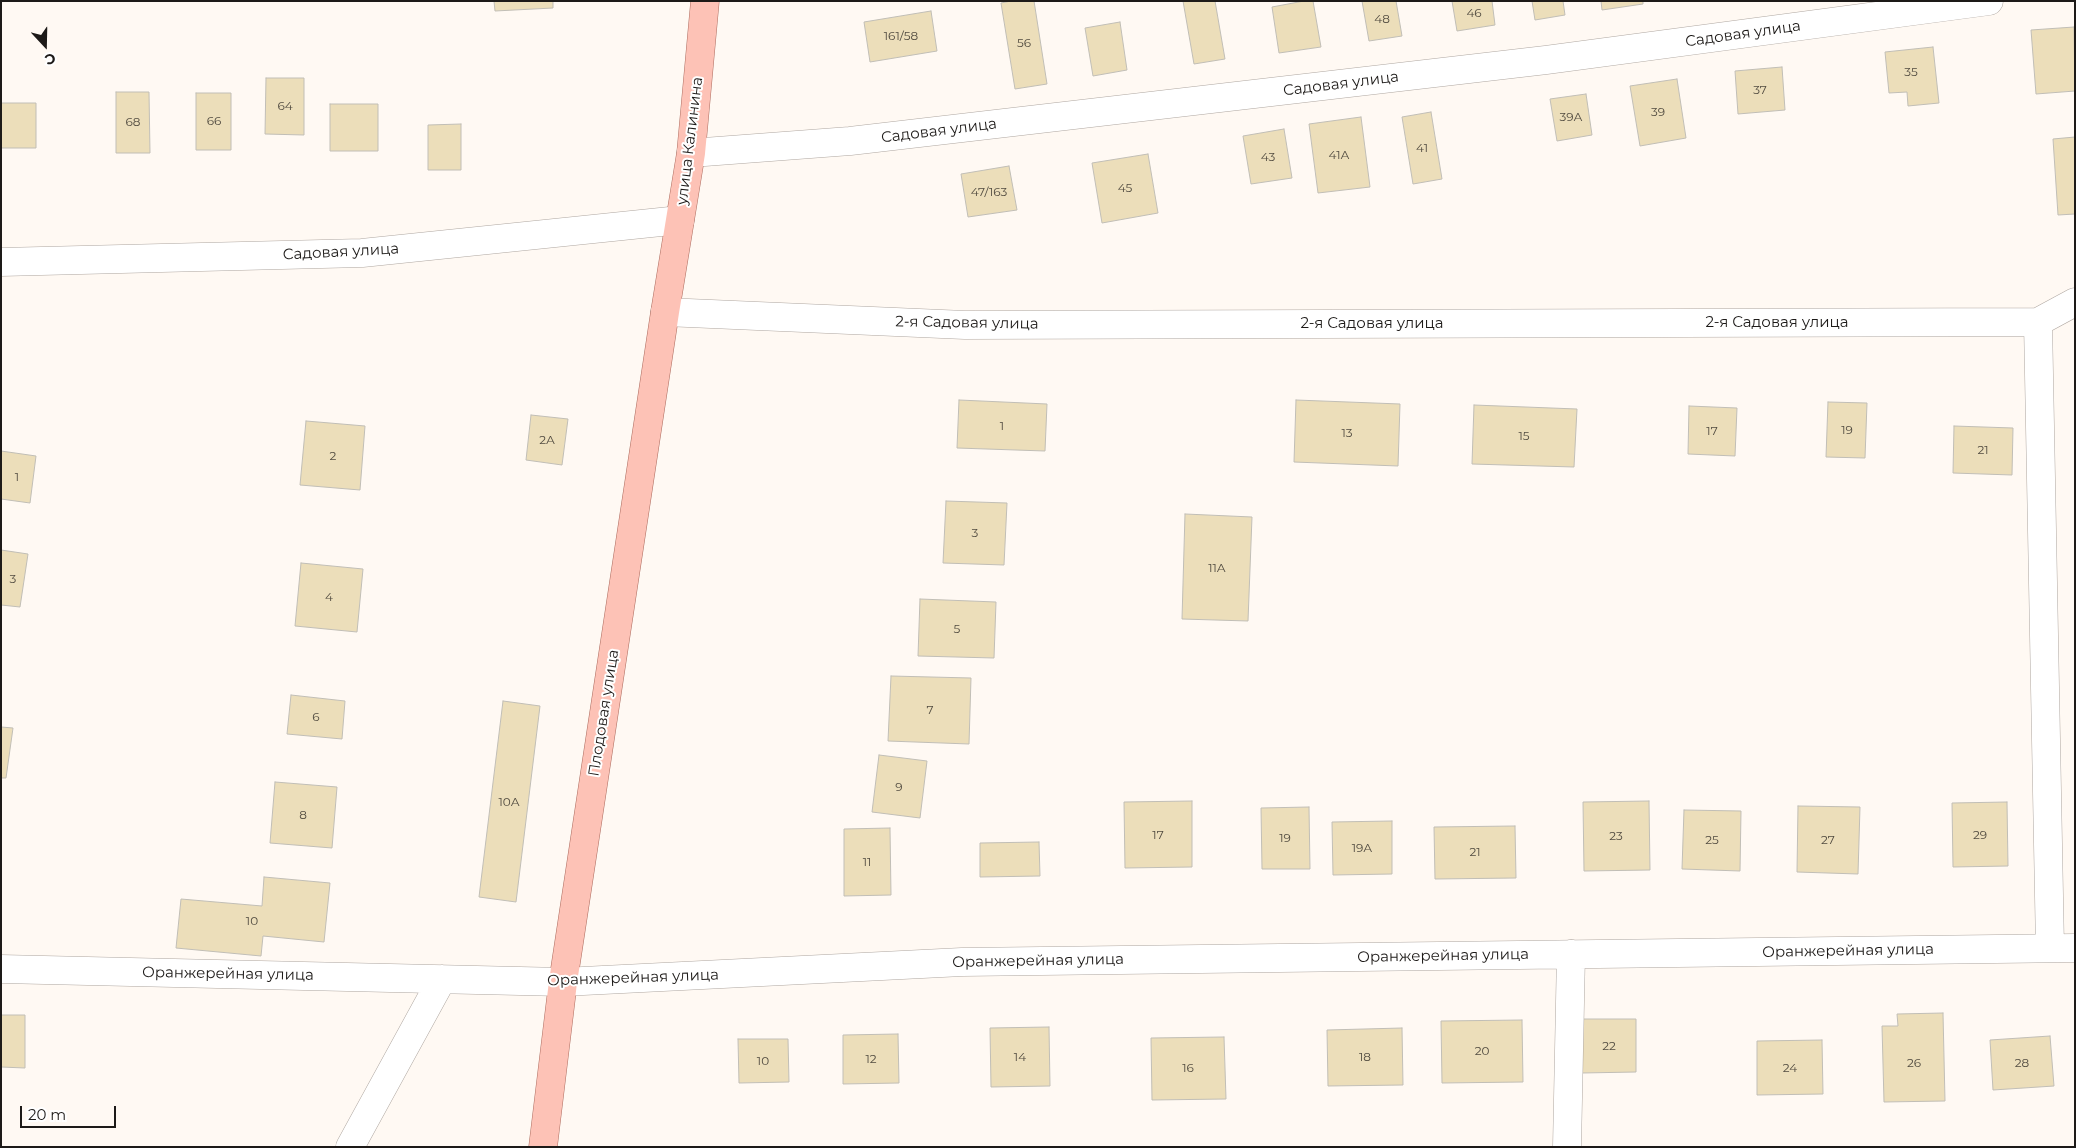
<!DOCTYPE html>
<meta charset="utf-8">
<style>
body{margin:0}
#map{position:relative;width:2076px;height:1148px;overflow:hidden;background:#fff9f3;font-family:Montserrat,sans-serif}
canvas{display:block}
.frame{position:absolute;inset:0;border:2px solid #1d1a18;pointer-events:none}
.north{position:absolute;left:20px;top:20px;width:50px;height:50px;-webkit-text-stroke:4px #fff;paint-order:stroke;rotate:159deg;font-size:14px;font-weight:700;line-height:20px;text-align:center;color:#1d1a18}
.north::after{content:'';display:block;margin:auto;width:18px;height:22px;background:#1d1a18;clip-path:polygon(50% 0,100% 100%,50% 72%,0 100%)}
.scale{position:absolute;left:20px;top:1106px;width:96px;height:22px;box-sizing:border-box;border:2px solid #1d1a18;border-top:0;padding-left:6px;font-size:15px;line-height:18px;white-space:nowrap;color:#1d1a18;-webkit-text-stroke:4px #fff;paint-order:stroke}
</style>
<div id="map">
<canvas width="2076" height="1148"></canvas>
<div class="frame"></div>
<div class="north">С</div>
<div class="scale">20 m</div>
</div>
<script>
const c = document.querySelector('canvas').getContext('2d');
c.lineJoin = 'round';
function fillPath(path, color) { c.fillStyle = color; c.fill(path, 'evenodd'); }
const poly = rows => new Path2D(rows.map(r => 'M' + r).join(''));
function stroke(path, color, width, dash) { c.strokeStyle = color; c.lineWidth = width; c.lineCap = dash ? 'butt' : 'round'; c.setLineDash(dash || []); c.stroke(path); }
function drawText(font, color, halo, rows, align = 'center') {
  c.font = font + ' Montserrat,sans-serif'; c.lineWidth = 4; c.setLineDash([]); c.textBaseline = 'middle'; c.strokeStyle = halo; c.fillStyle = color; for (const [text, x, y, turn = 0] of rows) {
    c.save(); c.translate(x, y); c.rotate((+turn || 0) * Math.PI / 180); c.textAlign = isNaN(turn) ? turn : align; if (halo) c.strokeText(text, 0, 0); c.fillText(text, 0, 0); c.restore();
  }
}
const building = poly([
 [494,1,553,1,553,8,495,11,494,1],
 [1011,1,1034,1,1047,84,1015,89,1001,3,1011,1],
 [1183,1,1215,1,1225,59,1194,64,1183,1],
 [1304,1,1313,1,1321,47,1279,53,1272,7,1304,1],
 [1362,1,1396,1,1402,36,1369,41,1362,1],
 [1452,1,1492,1,1495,25,1457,31,1452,1],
 [1532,1,1563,1,1565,15,1535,20,1532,1],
 [1601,1,1643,1,1643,4,1602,10,1601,1],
 [931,11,937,51,870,62,864,22,931,11],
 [1120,22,1127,70,1093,76,1085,28,1120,22],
 [2074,27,2075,91,2036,94,2031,30,2074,27],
 [1933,47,1939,103,1908,106,1907,92,1889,93,1885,52,1933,47],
 [1782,67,1785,110,1738,114,1735,71,1782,67],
 [266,78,304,78,304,135,265,134,266,78],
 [1677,79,1686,138,1640,146,1630,86,1677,79],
 [116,92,149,92,150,153,116,153,116,92],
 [196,93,231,93,231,150,196,150,196,93],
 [1586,94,1592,135,1557,141,1550,99,1586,94],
 [1,103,36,103,36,148,1,148,1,103],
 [330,104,378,104,378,151,330,151,330,104],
 [1431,112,1442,179,1413,184,1402,117,1431,112],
 [1361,117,1370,187,1318,193,1309,124,1361,117],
 [461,124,461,170,428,170,428,125,461,124],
 [1284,129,1292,178,1251,184,1243,136,1284,129],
 [2075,137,2075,214,2058,215,2053,139,2075,137],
 [1148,154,1158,213,1102,223,1092,163,1148,154],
 [1009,166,1017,210,968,217,961,174,1009,166],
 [959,400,1047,404,1045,451,957,448,959,400],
 [1296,400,1400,404,1398,466,1294,462,1296,400],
 [1828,402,1867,403,1865,458,1826,457,1828,402],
 [1474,405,1577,409,1574,467,1472,464,1474,405],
 [1689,406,1737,408,1735,456,1688,454,1689,406],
 [531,415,568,419,562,465,526,460,531,415],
 [306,421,365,426,360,490,300,485,306,421],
 [1954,426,2013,428,2012,475,1953,473,1954,426],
 [1,451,36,456,30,503,1,499,1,451],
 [946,501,1007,503,1004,565,943,563,946,501],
 [1185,514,1252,517,1248,621,1182,619,1185,514],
 [1,550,28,554,20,607,1,605,1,550],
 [301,563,363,569,357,632,295,626,301,563],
 [920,599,996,602,994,658,918,656,920,599],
 [891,676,971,678,969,744,888,741,891,676],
 [291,695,345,701,342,739,287,734,291,695],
 [503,701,540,706,516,902,479,897,503,701],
 [1,727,13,728,6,778,1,778,1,727],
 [879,755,927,761,920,818,872,812,879,755],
 [275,782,337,787,332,848,270,843,275,782],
 [1192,801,1192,867,1125,868,1124,802,1192,801],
 [1649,801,1650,870,1584,871,1583,802,1649,801],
 [2007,802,2008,866,1953,867,1952,803,2007,802],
 [1798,806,1860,807,1858,874,1797,872,1798,806],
 [1309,807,1310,869,1262,869,1261,808,1309,807],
 [1684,810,1741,811,1740,871,1682,869,1684,810],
 [1392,821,1392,874,1333,875,1332,822,1392,821],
 [1515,826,1516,878,1435,879,1434,827,1515,826],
 [890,828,891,895,844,896,844,829,890,828],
 [1039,842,1040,876,980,877,980,843,1039,842],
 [264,877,330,883,324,942,263,936,261,956,176,948,181,899,262,906,264,877],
 [1943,1013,1945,1101,1884,1102,1882,1026,1898,1026,1897,1014,1943,1013],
 [1,1015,25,1015,25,1068,1,1067,1,1015],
 [1581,1019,1636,1019,1636,1072,1582,1073,1581,1019],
 [1522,1020,1523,1082,1442,1083,1441,1021,1522,1020],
 [1049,1027,1050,1086,991,1087,990,1028,1049,1027],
 [1402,1028,1403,1085,1328,1086,1327,1030,1402,1028],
 [898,1034,899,1083,843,1084,843,1035,898,1034],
 [2050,1036,2054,1086,1993,1090,1990,1040,2050,1036],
 [1224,1037,1226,1099,1152,1100,1151,1038,1224,1037],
 [738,1039,788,1039,789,1082,739,1083,738,1039],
 [1822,1040,1823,1094,1757,1095,1757,1041,1822,1040]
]);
fillPath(building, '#ecdeba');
stroke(building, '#c1beb6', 1);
const minor = poly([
 [691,153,850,141,1546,60,1989,1],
 [1,262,362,253,680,220],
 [665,312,965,325,2038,322,2075,302],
 [2038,322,2050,948],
 [1,969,563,982,962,962,2075,948],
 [350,1147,442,979],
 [1567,1147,1571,954]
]);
const major = poly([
 [543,1147,563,982,665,312,691,153,705,1]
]);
stroke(minor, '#afa7a1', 29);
stroke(major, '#ad6d60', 29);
stroke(minor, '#fff', 28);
stroke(major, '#fdc2b6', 28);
drawText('12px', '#514b40', null, [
 ["46",1474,13],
 ["48",1382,19],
 ["161/58",901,36],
 ["56",1024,43],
 ["35",1911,72],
 ["37",1760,90],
 ["64",285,106],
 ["39",1658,112],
 ["39А",1571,117],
 ["66",214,121],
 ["68",133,122],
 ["41",1422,148],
 ["41А",1339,155],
 ["43",1268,157],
 ["45",1125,188],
 ["47/163",989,192],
 ["1",1002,426],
 ["19",1847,430],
 ["17",1712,431],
 ["13",1347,433],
 ["15",1524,436],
 ["2А",547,440],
 ["21",1983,450],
 ["2",333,456],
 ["1",17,477],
 ["3",975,533],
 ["11А",1217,568],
 ["3",13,579],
 ["4",329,597],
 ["5",957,629],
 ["7",930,710],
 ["6",316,717],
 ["9",899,787],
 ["10А",509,802],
 ["8",303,815],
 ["17",1158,835],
 ["29",1980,835],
 ["23",1616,836],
 ["19",1285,838],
 ["25",1712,840],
 ["27",1828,840],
 ["19А",1362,848],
 ["21",1475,852],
 ["11",867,862],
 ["10",252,921],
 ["22",1609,1046],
 ["20",1482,1051],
 ["14",1020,1057],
 ["18",1365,1057],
 ["12",871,1059],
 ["10",763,1061],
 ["26",1914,1063],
 ["28",2022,1063],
 ["16",1188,1068],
 ["24",1790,1068]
]);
drawText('15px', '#1d1a18', '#fff', [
 ["Садовая улица",1743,34,-8],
 ["Садовая улица",1341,84,-7],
 ["Садовая улица",939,131,-7],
 ["улица Калинина",690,141,-83],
 ["Садовая улица",341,252,-3],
 ["2-я Садовая улица",967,323,1],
 ["2-я Садовая улица",1777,323],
 ["2-я Садовая улица",1372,324],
 ["Плодовая улица",604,713,-81],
 ["Оранжерейная улица",1848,951,-1],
 ["Оранжерейная улица",1443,956,-1],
 ["Оранжерейная улица",1038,961,-1],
 ["Оранжерейная улица",228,974,1],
 ["Оранжерейная улица",633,978,-2]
]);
</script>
